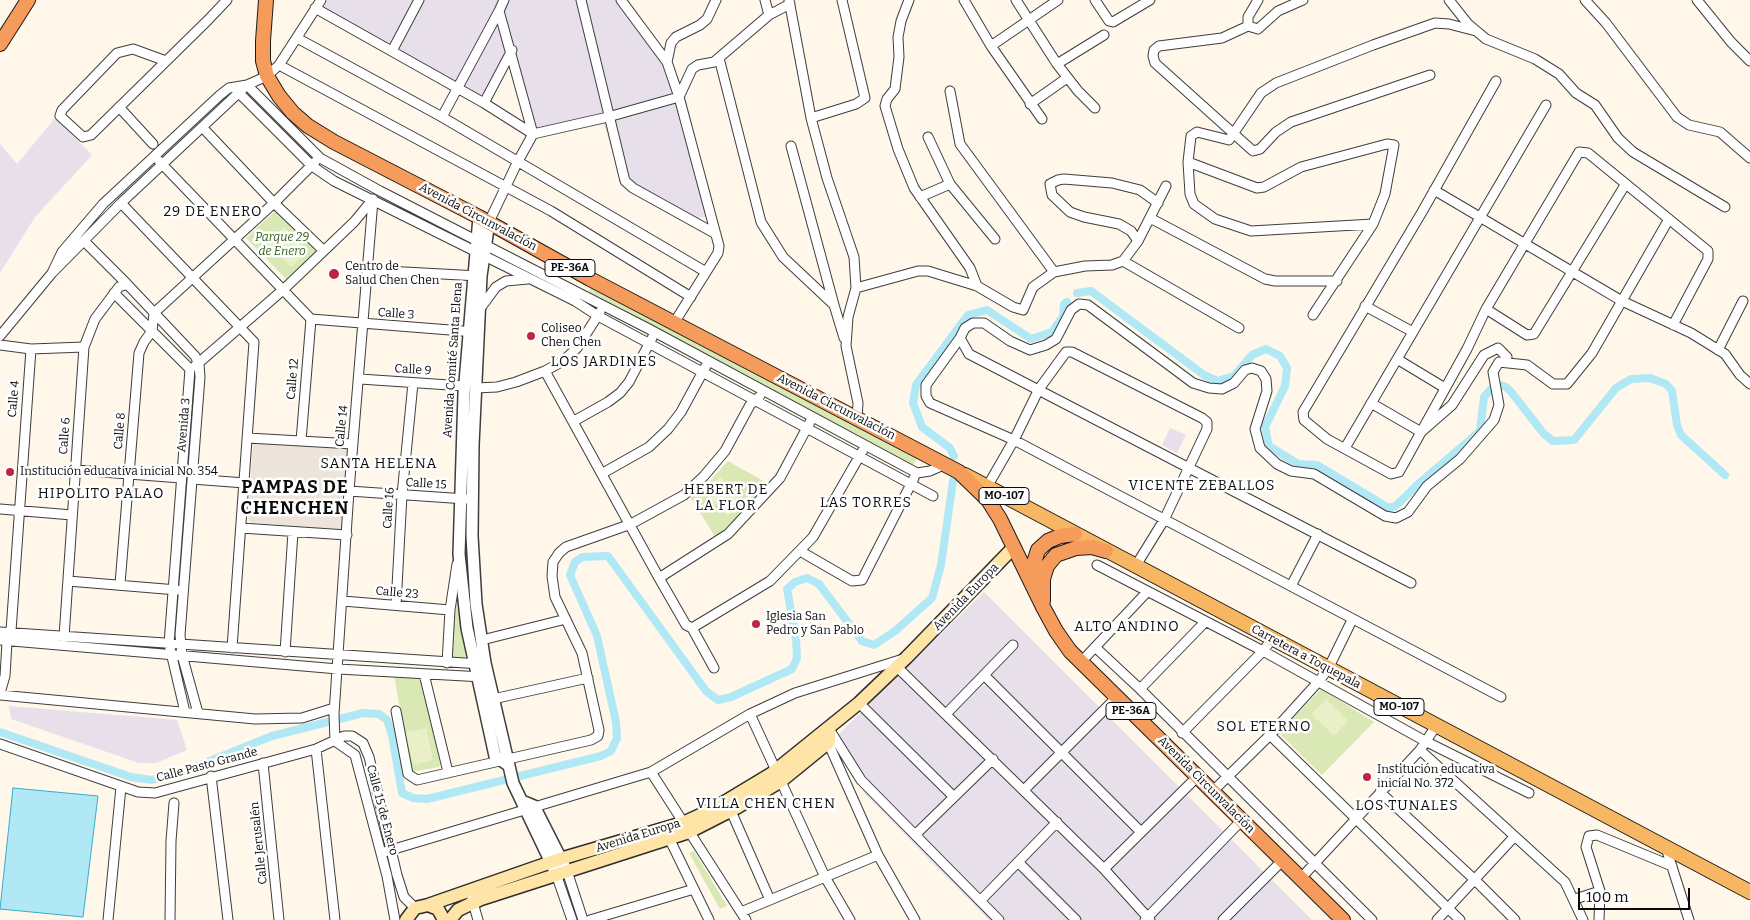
<!DOCTYPE html>
<meta charset="utf-8">
<style>
body{margin:0}
#map{position:relative;width:1750px;height:920px;overflow:hidden;background:#fff7ea;font-family:Bitter,serif}
canvas{display:block}
.scale{position:absolute;left:1578px;top:888px;width:112px;height:22px;box-sizing:border-box;border:2px solid #0b0b0b;border-top:0;padding-left:6px;font-size:15px;line-height:18px;white-space:nowrap;color:#0b0b0b;-webkit-text-stroke:4px #fff;paint-order:stroke}
</style>
<div id="map">
<canvas width="1750" height="920"></canvas>
<div class="scale">100 m</div>
</div>
<script>
const c = document.querySelector('canvas').getContext('2d');
c.lineJoin = 'round';
function fillPath(path, color) { c.fillStyle = color; c.fill(path, 'evenodd'); }
const poly = rows => new Path2D(rows.map(r => 'M' + r).join(''));
function stroke(path, color, width, dash) { c.strokeStyle = color; c.lineWidth = width; c.lineCap = dash ? 'butt' : 'round'; c.setLineDash(dash || []); c.stroke(path); }
function drawText(font, color, halo, rows, align = 'center') {
  c.font = font + ' Bitter,serif'; c.lineWidth = 5; c.setLineDash([]); c.textBaseline = 'middle'; c.strokeStyle = halo; c.fillStyle = color; for (const [text, x, y, turn = 0] of rows) {
    c.save(); c.translate(x, y); c.rotate((+turn || 0) * Math.PI / 180); c.textAlign = isNaN(turn) ? turn : align; if (halo) c.strokeText(text, 0, 0); c.fillText(text, 0, 0); c.restore();
  }
}
fillPath(poly([
 [328,0,624,0,686,98,714,215,682,221,622,184,604,124,541,137,535,133,514,55,482,106,319,14],
 [55,118,92,155,35,217,0,273,0,144,17,164],
 [1170,428,1186,435,1177,453,1162,445],
 [984,592,1312,920,989,920,865,794,838,735],
 [9,706,177,720,187,750,156,763,139,763,11,719]
]), '#e7dfea');
fillPath(poly([
 [277,209,318,251,286,279,246,238],
 [595,284,918,457,913,465,588,291],
 [193,378,197,378,182,582,178,581],
 [728,461,769,484,716,538,690,497,710,481],
 [457,601,466,658,465,660,450,658],
 [394,675,422,677,440,764,439,767,411,772],
 [1321,689,1374,722,1322,775,1279,733],
 [694,851,727,906,720,909,689,853]
]), '#d9e8b5');
fillPath(poly([
 [284,227,308,251,291,267,267,243],
 [720,477,743,500,728,516,704,493],
 [1326,699,1348,721,1334,736,1311,714],
 [426,728,433,760,413,765,406,732]
]), '#e9efc6');
fillPath(poly([
 [258,442,347,448,350,451,343,530,251,523,248,519,253,444]
]), '#ede5db');
const water = poly([
 [13,788,98,796,83,917,0,909,13,788]
]);
fillPath(water, '#b0e8f5');
stroke(water, '#38accb', 1);
stroke(poly([
 [1077,293,1091,291,1204,375,1217,381,1234,376,1252,355,1266,349,1280,356,1287,368,1285,386,1265,427,1269,446,1298,464,1317,465,1387,507,1394,507,1403,499,1417,485,1480,431,1484,397,1491,389,1500,385,1506,387,1512,393,1544,434,1553,441,1574,440,1616,388,1631,379,1650,378,1666,384,1672,391,1677,425,1681,435,1725,475],
 [954,456,950,448,922,427,913,403,916,385,968,315,987,310,1031,339,1052,332,1063,316,1064,304,1067,302],
 [0,732,131,777,152,780,190,769,272,736,363,713,379,714,387,720,392,735,402,793,413,798,427,799,601,756,611,751,617,738,616,722,597,636,570,575,575,562,582,557,608,556,706,691,718,700,731,697,792,669,797,658,796,639,787,589,795,582,807,578,819,584,862,641,874,645,895,631,932,598,941,565,953,481]
]), '#b0e8f5', 8);
const minor = poly([
 [504,0,499,11,533,134],
 [581,0,625,181,633,188,716,234],
 [621,0,667,62,679,97,719,246,718,253,674,323],
 [765,0,769,15],
 [789,0,811,118,827,178,854,257,856,288,848,317,846,346,858,403,857,418],
 [909,0,901,21,898,37,899,57,895,89,887,99,885,106,898,149,914,188,970,268,977,286],
 [964,0,991,46,1042,119],
 [1016,0,1057,64,1104,35],
 [1095,0,1109,21,1113,22,1150,0],
 [1258,0,1248,17,1248,26,1258,29,1278,11,1303,0],
 [1449,0,1468,24,1486,39,1535,59,1559,74,1576,93,1595,105,1618,138,1633,152,1725,207],
 [1585,0,1606,23,1677,117,1689,125,1720,132,1750,158],
 [1697,0,1731,42,1750,61],
 [315,8,484,103,533,134],
 [1248,26,1222,38,1159,46,1154,50,1153,56,1155,63,1253,151,1260,149,1276,132,1291,122,1430,75],
 [297,38,442,117,706,272],
 [991,46,1058,0],
 [392,51,419,0],
 [719,58,761,222,783,257,834,305,844,338],
 [166,61,133,49,117,53,62,110,60,116,83,137,91,135,208,20,227,0],
 [667,62,671,43,676,37,700,25,707,19,716,0],
 [1057,64,1078,91,1095,108],
 [279,65,551,211,691,297],
 [1496,81,1422,212,1303,412,1304,420,1327,439,1391,474,1399,472,1467,349,1486,309,1579,152,1588,153,1708,251,1708,259,1673,325],
 [950,91,960,144,1054,272],
 [239,93,312,166,334,181,575,301,598,316,933,496],
 [484,103,512,50],
 [1030,104,1067,78],
 [119,107,153,144],
 [442,117,499,11],
 [811,118,856,104,865,98,842,0],
 [203,128,274,203,323,250],
 [928,137,950,184,995,239],
 [791,146,834,305],
 [159,161,311,319],
 [1188,162,1257,188,1264,187,1301,167,1387,144,1394,145,1385,194,1373,224,1313,315],
 [1434,190,1622,301,1691,333,1725,354,1740,375,1750,384],
 [920,197,950,184],
 [121,203,254,342,232,648],
 [1150,218,1265,279,1275,281,1337,281],
 [489,222,517,163,533,134,608,117,679,97,692,69,698,65,714,62,769,15,790,4],
 [1373,224,1251,231,1215,219,1194,204,1190,194,1188,162,1191,136,1197,132,1229,140,1261,93,1276,83,1373,45,1435,23,1449,24,1476,31],
 [84,241,127,284,195,356,199,364,200,377,180,635,182,655,198,713],
 [1138,241,1131,231,1119,224,1084,217,1070,212,1052,195,1050,184,1058,180,1064,179,1112,183,1140,190,1158,203],
 [1123,261,1239,328],
 [367,270,479,276],
 [52,273,62,252,103,204,220,95,229,88,247,85,320,158,380,191,649,329,917,473,930,471,946,464],
 [856,288,918,271,928,271,977,286,1013,307,1023,310,1033,287,1054,272,1085,266,1112,265,1123,261,1138,241,1166,186],
 [114,293,190,369,169,644,185,712],
 [1365,306,1413,332],
 [1486,309,1527,335,1534,334,1625,185],
 [479,310,496,287,506,281,528,279],
 [311,319,475,332],
 [0,336,52,273,121,203,247,85,267,76,279,65,321,0],
 [960,338,926,385,926,396,930,403,1014,440,1501,697],
 [0,345,31,349,84,347],
 [1718,350,1743,301],
 [1397,359,1445,388],
 [195,366,284,289,354,222,373,199],
 [545,371,659,578,686,625,692,628,714,668],
 [360,379,464,386],
 [476,388,497,387,516,382,545,371,563,361,577,348,600,312],
 [1371,403,1421,432,1452,405,1484,355,1498,348,1507,357,1505,362],
 [574,421,608,402,620,393,629,382,652,338],
 [248,438,353,444],
 [301,441,311,319],
 [1345,448,1546,105],
 [76,470,181,478],
 [603,473,649,447,668,429,681,412,706,366],
 [192,479,245,483],
 [987,487,1014,440,1039,389,1066,352,1072,352,1202,418,1207,422,1207,429,1164,520,1135,567],
 [349,491,466,499],
 [0,509,72,515],
 [241,528,347,535],
 [800,551,852,581,862,580,914,478],
 [1097,565,1263,651,1425,741,1529,793],
 [659,578,728,534,780,478,810,422],
 [68,581,177,590],
 [1411,583,969,354,960,338,965,328,973,323,984,323,1010,341,1030,350,1046,345,1056,339,1071,310,1079,304,1088,305,1193,383,1209,388,1222,389,1234,383,1245,370,1252,368,1261,371,1266,379,1267,391,1255,429,1260,448,1277,464,1291,471,1314,474,1385,516,1396,518,1408,512,1427,486,1460,459,1494,420,1499,405,1493,372,1499,362,1527,365,1553,384,1567,384,1592,353,1669,219],
 [120,584,139,353,144,342,152,331,154,313,274,203,315,162],
 [1291,586,1318,534],
 [343,601,450,610],
 [396,605,402,495,413,383],
 [692,628,770,581,813,537,863,450],
 [0,632,480,664],
 [64,637,84,347,95,319,119,287,127,284],
 [0,640,338,669,483,677],
 [482,640,566,619],
 [1095,647,1140,689,1372,920],
 [285,652,293,532],
 [1081,662,1147,592],
 [447,663,450,610,457,564],
 [897,667,1104,869,1150,920],
 [424,674,448,772],
 [985,676,1141,832],
 [1140,689,1205,622],
 [0,693,5,676,7,642,11,631,31,349],
 [0,695,255,719,302,718,334,708],
 [493,699,588,678],
 [859,703,954,797],
 [396,711,408,774,417,780,591,740,598,736,599,730,582,653,555,597,552,576,553,562,559,553,566,547,631,524,684,495,704,476,725,451,750,405,760,396],
 [750,714,825,877,850,920],
 [946,714,1013,645],
 [829,729,861,780,999,920],
 [1182,733,1263,651,1272,639],
 [1270,735,1460,920],
 [826,738,878,855,915,920],
 [335,741,334,714,349,491,373,200],
 [335,741,355,755,387,876,395,920],
 [0,744,138,792,155,793,316,749,344,736,352,736,363,743,369,757,397,875,404,897,415,908],
 [316,749,335,920],
 [1420,750,1565,882,1583,920],
 [263,763,279,920],
 [651,772,746,920],
 [211,776,228,920],
 [1024,790,1117,697],
 [1213,791,1270,735,1319,681,1328,669,1352,620],
 [1380,792,1475,880,1515,920],
 [731,811,770,900],
 [915,835,993,759],
 [669,838,709,920],
 [1666,848,1689,920],
 [381,853,651,772,750,714,795,693,903,659],
 [1018,862,1076,920],
 [1104,869,1198,776],
 [567,871,583,920],
 [556,874,572,920],
 [1301,878,1420,750,1436,726],
 [472,899,478,920],
 [1575,899,1600,891],
 [980,901,1057,822],
 [741,912,878,855],
 [108,920,121,787],
 [170,920,171,841,174,803],
 [590,920,694,889],
 [1145,920,1242,820],
 [1223,920,1283,860],
 [1437,920,1514,837],
 [1599,920,1600,891,1586,847,1589,836,1597,835,1672,866]
]);
const tertiary = poly([
 [479,217,464,394,459,554,467,628,495,756,508,765],
 [489,222,481,276,473,445,472,536,476,604,485,663,513,783,554,869],
 [522,801,534,806,564,865]
]);
const secondary = poly([
 [428,905,560,859,683,823,713,809,771,774,859,703,906,658,1014,547],
 [406,920,415,908,428,905,438,909,444,920],
 [450,920,458,910,481,899,689,832,736,808,781,781,829,742,829,729]
]);
const primary = poly([
 [965,475,1750,892]
]);
const trunk = poly([
 [266,0,263,41,263,61,267,76,279,96,293,113,308,126,334,142,479,217,590,279,959,472,988,500,1000,519,1043,607,1056,631,1070,651,1343,920],
 [0,44,28,0],
 [1029,578,1038,550,1048,541,1060,536,1075,534],
 [1043,601,1043,579,1047,566,1056,555,1076,548,1092,547,1106,551]
]);
stroke(minor, '#3e3e3e', 11);
stroke(tertiary, '#3e3e3e', 14);
stroke(secondary, '#2d2d2d', 15);
stroke(primary, '#1c1c1c', 16);
stroke(trunk, '#1c1c1c', 16);
stroke(minor, '#fff', 9);
stroke(tertiary, '#fff', 11);
stroke(secondary, '#fee4a6', 12);
stroke(primary, '#f7b762', 14);
stroke(trunk, '#f59b5b', 14);
for (const [x, y, r, color] of [
 [334,274,6,"#b92648"],
 [531,336,5,"#b92648"],
 [10,472,5,"#b92648"],
 [756,624,5,"#b92648"],
 [1367,777,5,"#b92648"]
]) { const dot = new Path2D(); dot.arc(x, y, r, 0, 2 * Math.PI); c.fillStyle = color; c.fill(dot); stroke(dot, '#fff', 2); }
for (const [x, y, w] of [
 [570,268,50],
 [1004,496,50],
 [1399,707,50],
 [1131,711,50]
]) { const box = new Path2D(); box.roundRect(x - w / 2, y - 8.5, w, 17, 4); c.fillStyle = '#fff'; c.fill(box); stroke(box, '#0b0b0b', 1); }
drawText('bold 11px', '#0b0b0b', null, [
 ["PE-36A",570,268],
 ["MO-107",1004,496],
 ["MO-107",1399,707],
 ["PE-36A",1131,711]
]);
drawText('12px', '#0b0b0b', '#fff', [
 ["Avenida Circunvalación",478,217,28],
 ["Calle 3",396,314,4],
 ["Avenida Comité Santa Elena",453,360,-86],
 ["Calle 9",413,370,3],
 ["Calle 12",293,379,-85],
 ["Calle 4",14,399,-85],
 ["Avenida Circunvalación",836,407,27],
 ["Avenida 3",184,425,-85],
 ["Calle 14",342,426,-84],
 ["Calle 8",120,431,-85],
 ["Calle 6",65,436,-86],
 ["Calle 15",426,484,4],
 ["Calle 16",389,508,-86],
 ["Calle 23",397,593,5],
 ["Avenida Europa",966,597,-46],
 ["Carretera a Toquepala",1306,657,28],
 ["Calle Pasto Grande",207,765,-15],
 ["Avenida Circunvalación",1206,785,45],
 ["Calle 15 de Enero",382,810,75],
 ["Avenida Europa",638,836,-17],
 ["Calle Jerusalén",259,843,-96]
]);
drawText('italic 12px', '#38611d', '#fff', [
 ["Parque 29",282,238],
 ["de Enero",282,252]
]);
drawText('12px', '#0b0b0b', '#fff', [
 ["Centro de",345,267],
 ["Salud Chen Chen",345,281],
 ["Coliseo",541,329],
 ["Chen Chen",541,343],
 ["Institución educativa inicial No. 354",20,472],
 ["Iglesia San",766,617],
 ["Pedro y San Pablo",766,631],
 ["Institución educativa",1377,770],
 ["inicial No. 372",1377,784]
], 'left');
c.letterSpacing = '1px';
drawText('14px', '#0b0b0b', '#fff', [
 ["29 DE ENERO",213,212],
 ["LOS JARDINES",604,362],
 ["SANTA HELENA",379,464],
 ["VICENTE ZEBALLOS",1202,486],
 ["HEBERT DE",726,490],
 ["LA FLOR",726,506],
 ["HIPOLITO PALAO",101,494],
 ["LAS TORRES",866,503],
 ["ALTO ANDINO",1127,627],
 ["SOL ETERNO",1264,727],
 ["VILLA CHEN CHEN",766,804],
 ["LOS TUNALES",1407,806]
]);
c.letterSpacing = '0px';
c.letterSpacing = '1px';
drawText('bold 18px', '#0b0b0b', '#fff', [
 ["PAMPAS DE",295,488],
 ["CHENCHEN",295,509]
]);
c.letterSpacing = '0px';
</script>
